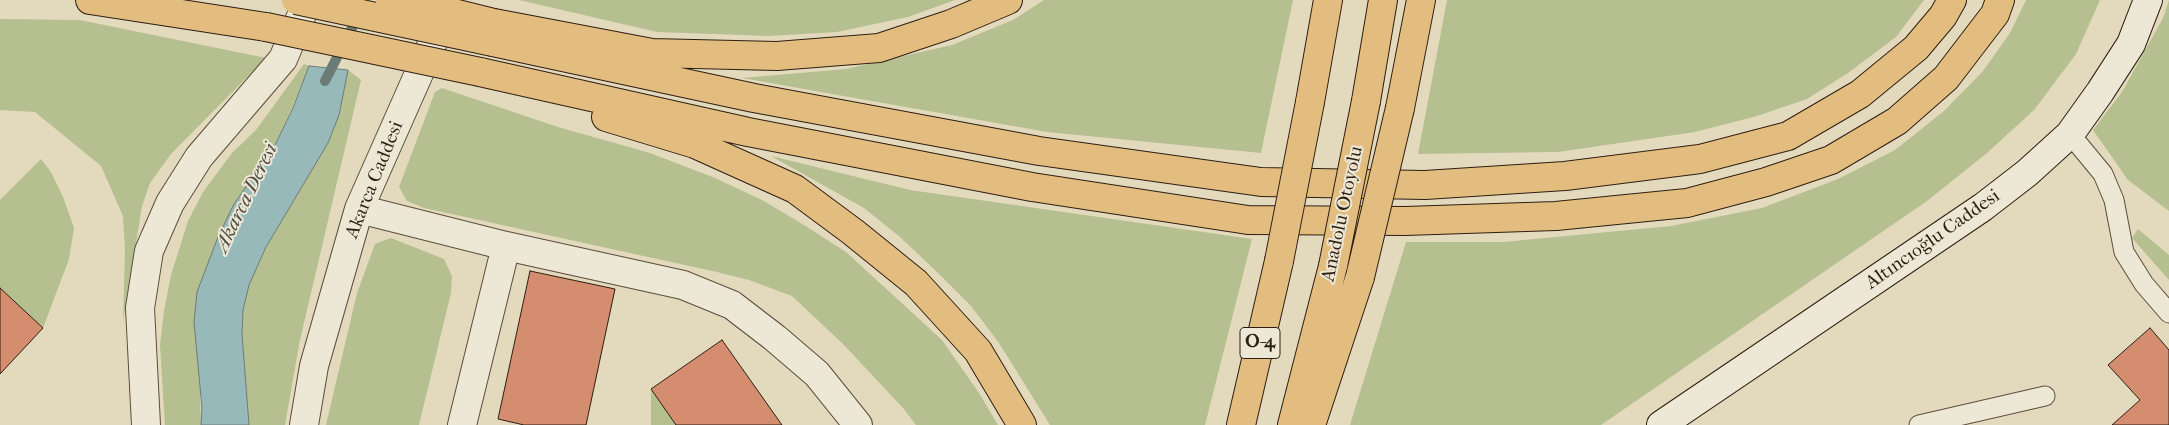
<!DOCTYPE html>
<meta charset="utf-8">
<style>
body{margin:0}
canvas{display:block;background:#e3dabe}
</style>
<canvas width="2169" height="425"></canvas>
<script>
const c = document.querySelector('canvas').getContext('2d');
c.lineJoin = 'round';
function fillPath(path, color) { c.fillStyle = color; c.fill(path, 'evenodd'); }
const poly = rows => new Path2D(rows.map(r => 'M' + r).join(''));
function stroke(path, color, width, dash) { c.strokeStyle = color; c.lineWidth = width; c.lineCap = dash ? 'butt' : 'round'; c.setLineDash(dash || []); c.stroke(path); }
function drawText(font, color, halo, rows, align = 'center') {
  c.font = font + ' "IM FELL French Canon",serif'; c.lineWidth = 4; c.setLineDash([]); c.textBaseline = 'middle'; c.strokeStyle = halo; c.fillStyle = color; for (const [text, x, y, turn = 0] of rows) {
    c.save(); c.translate(x, y); c.rotate((+turn || 0) * Math.PI / 180); c.textAlign = isNaN(turn) ? turn : align; if (halo) c.strokeText(text, 0, 0); c.fillText(text, 0, 0); c.restore();
  }
}
fillPath(poly([
 [519,0,955,0,908,17,837,32,768,36,657,32],
 [1044,0,1293,0,1261,153,1047,132,742,78,846,69,952,45,1013,20],
 [1447,0,1924,0,1896,37,1848,73,1807,99,1757,116,1695,132,1558,152,1418,154],
 [2026,0,2100,0,2076,54,2034,110,1987,153,1927,201,1601,425,1350,425,1406,242,1503,242,1671,226,1762,208,1838,179,1895,150,1944,111,1983,71,2010,33],
 [2169,0,2169,211,2128,180,2093,130,2122,92,2163,18],
 [0,19,80,20,266,58,171,154,150,183,142,206,123,322,125,249,123,216,101,166,35,112,0,110],
 [304,64,309,66,292,108,275,145,234,204,197,292,201,425,165,425,160,345,164,311,171,275,188,221,203,192,232,153,256,130],
 [348,70,361,80,300,340,285,425,249,425,242,334,243,310,249,285,266,247,339,115],
 [442,88,558,127,650,153,715,178,762,200,804,225,846,252,942,340,979,393,998,425,916,425,903,408,843,344,792,296,749,280,717,272,424,208,407,201,399,187,435,92],
 [771,156,910,190,1252,239,1205,425,1050,425,999,343,971,306,938,273,900,237,864,208],
 [41,159,51,172,63,197,74,228,69,259,43,328,0,288,0,200],
 [2138,229,2169,255,2169,280,2132,238],
 [391,238,444,259,452,276,451,293,419,425,326,425,357,293,375,244],
 [651,389,676,425,651,425]
]), '#b5bf90');
const water = poly([
 [309,66,348,70,339,115,328,143,266,247,249,285,243,310,242,334,249,425,201,425,202,408,194,322,197,292,218,237,234,204,275,145,293,108,309,66]
]);
fillPath(water, '#97b9b9');
stroke(water, '#6d7b76', 1);
stroke(poly([
 [325,81,353,26,363,0]
]), '#6d7b76', 10);
const building = poly([
 [530,271,615,289,586,425,524,425,498,419,530,271],
 [0,288,43,328,0,374,0,288],
 [2150,328,2169,350,2169,425,2112,425,2140,400,2108,365,2150,328],
 [722,340,782,425,676,425,651,389,722,340]
]);
fillPath(building, '#d58d70');
stroke(building, '#2e1e11', 1);
const lane = poly([
 [2070,134,2103,174,2114,200,2124,252,2144,284,2169,313],
 [1919,425,2045,396]
]);
const street = poly([
 [359,209,506,246,683,285,732,305,775,338,817,374,858,425],
 [146,425,140,308,149,251,170,203,199,157,283,59,308,0],
 [304,425,314,366,359,209,447,10],
 [462,425,506,246]
]);
const secondary = poly([
 [1661,425,1983,207,2027,173,2070,134,2100,92,2131,44,2148,0]
]);
const highway = poly([
 [90,0,266,27],
 [494,23,652,53,777,56,879,48,951,24,1008,0],
 [493,42,754,98,1039,151,1261,182,1425,185,1565,176,1700,159,1788,136,1860,94,1916,48,1943,16,1952,0],
 [480,72,748,132,1032,187,1248,220,1405,221,1556,216,1687,203,1766,182,1831,160,1897,121,1946,78,1995,14,2000,0],
 [1366,101,1383,0],
 [1310,102,1328,0],
 [1400,108,1421,0],
 [606,117,695,144,795,189,853,232,916,283,978,351,1022,425],
 [1241,425,1279,261],
 [1292,425,1333,266],
 [1311,425,1360,277]
]);
stroke(lane, '#5b4d3c', 21);
stroke(street, '#5b4d3c', 30);
stroke(secondary, '#2e1e11', 30);
stroke(highway, '#2e1e11', 30);
stroke(lane, '#ede7d5', 19);
stroke(street, '#ede7d5', 28);
stroke(secondary, '#ede7d5', 28);
stroke(highway, '#e2bd7f', 28);
const highwayBridge = poly([
 [296,0,493,42],
 [390,5,433,8,494,23],
 [266,27,480,72],
 [1279,261,1310,102],
 [1333,266,1366,101],
 [1360,277,1400,108]
]);
stroke(highwayBridge, '#2e1e11', 30, []);
stroke(highwayBridge, '#e2bd7f', 28);
for (const [x, y, w] of [
 [1260,343,40]
]) { const box = new Path2D(); box.roundRect(x - w / 2, y - 15.5, w, 31, 4); c.fillStyle = '#ede7d5'; c.fill(box); stroke(box, '#2e1e11', 1); }
drawText('bold 18px', '#2e1e11', null, [
 ["O-4",1260,343]
]);
drawText('19px', '#2e1e11', '#ede7d5', [
 ["Akarca Caddesi",375,180,-68],
 ["Anadolu Otoyolu",1343,214,-78],
 ["Altıncıoğlu Caddesi",1933,240,-35]
]);
drawText('italic 20px', '#4e4c43', '#ede7d5', [
 ["Akarca Deresi",247,198,-64]
]);
</script>
